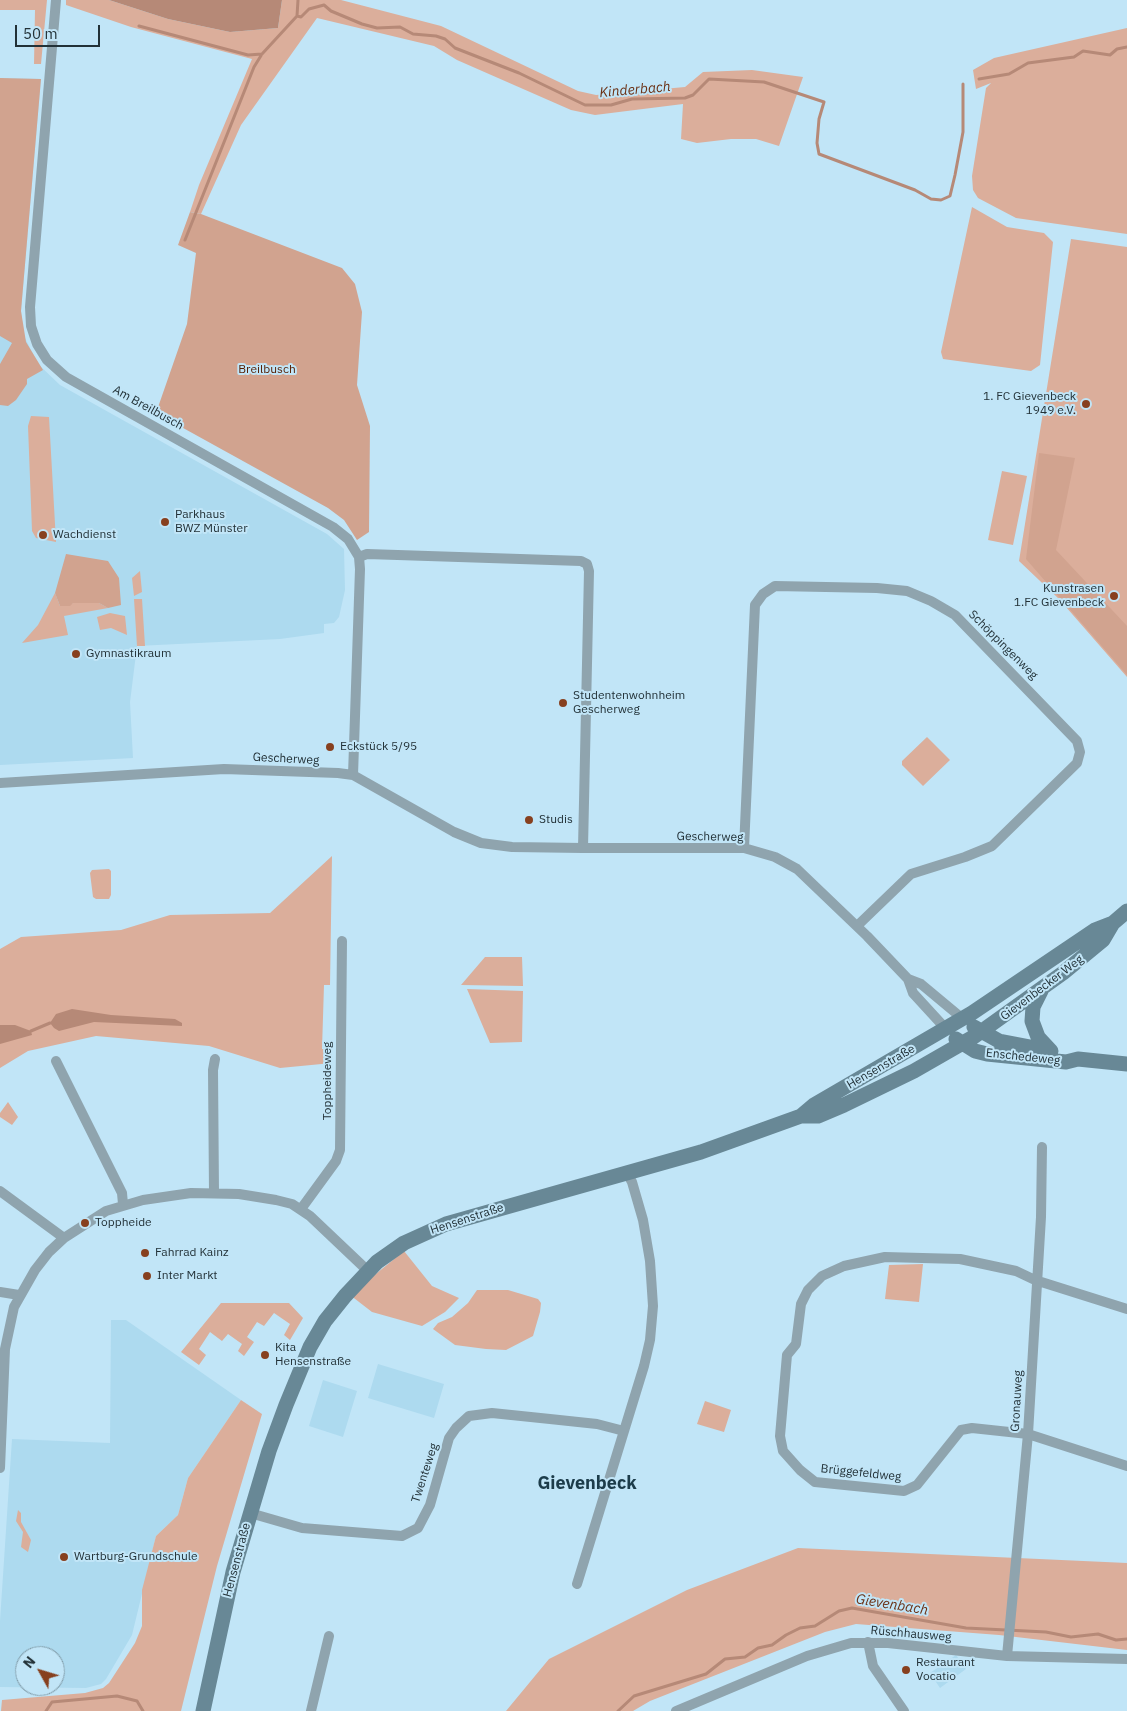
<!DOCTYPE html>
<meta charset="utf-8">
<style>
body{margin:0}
#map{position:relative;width:1127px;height:1711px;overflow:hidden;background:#c1e5f7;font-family:"IBM Plex Sans",sans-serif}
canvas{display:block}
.north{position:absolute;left:15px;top:1646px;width:50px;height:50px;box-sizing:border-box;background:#c1e5f7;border:1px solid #819daa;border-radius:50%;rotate:309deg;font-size:14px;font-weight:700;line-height:20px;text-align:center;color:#223137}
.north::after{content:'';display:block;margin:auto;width:18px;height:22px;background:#87401f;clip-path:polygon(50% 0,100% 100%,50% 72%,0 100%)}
.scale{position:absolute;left:15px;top:25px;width:85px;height:22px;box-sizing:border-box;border:2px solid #223137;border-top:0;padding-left:6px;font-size:15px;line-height:18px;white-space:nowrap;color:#223137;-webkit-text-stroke:4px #c1e5f7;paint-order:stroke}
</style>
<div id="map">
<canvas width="1127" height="1711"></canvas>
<div class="north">N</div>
<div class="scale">50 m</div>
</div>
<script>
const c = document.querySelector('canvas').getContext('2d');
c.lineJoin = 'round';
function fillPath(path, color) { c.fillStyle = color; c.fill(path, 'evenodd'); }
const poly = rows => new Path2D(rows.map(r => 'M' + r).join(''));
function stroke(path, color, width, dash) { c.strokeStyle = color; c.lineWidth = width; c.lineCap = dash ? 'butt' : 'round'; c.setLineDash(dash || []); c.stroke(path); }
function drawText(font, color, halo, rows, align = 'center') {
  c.font = font + ' "IBM Plex Sans",sans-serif'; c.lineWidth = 4; c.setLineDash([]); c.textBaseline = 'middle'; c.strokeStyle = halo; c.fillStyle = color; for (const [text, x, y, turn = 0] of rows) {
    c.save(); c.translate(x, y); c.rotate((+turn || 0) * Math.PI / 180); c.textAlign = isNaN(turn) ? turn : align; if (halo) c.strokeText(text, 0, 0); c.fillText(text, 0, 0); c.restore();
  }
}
fillPath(poly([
 [0,78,41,79,21,311,24,336,38,364,60,385,327,534,344,549,345,590,339,617,334,623,324,624,324,633,280,639,137,646,130,702,133,758,0,765],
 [111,1320,126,1320,241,1400,188,1478,178,1515,156,1536,132,1635,106,1679,101,1684,86,1688,0,1687,0,1621,12,1439,110,1443],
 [25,1656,55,1656,55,1686,25,1686],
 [378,1364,444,1384,434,1418,368,1398],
 [323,1380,357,1391,343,1437,309,1426],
 [956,1655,966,1669,940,1688,930,1673]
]), '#addaef');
fillPath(poly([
 [0,0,47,0,41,64,34,64,35,10,0,10],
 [66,0,109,0,168,19,230,32,278,28,282,0,341,0,441,26,578,91,596,95,685,87,703,72,752,70,803,77,779,146,756,139,731,139,697,143,681,139,683,104,595,115,571,110,457,60,434,46,317,18,241,125,201,214,190,212,199,185,252,59,131,27,66,5],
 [1127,28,1127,234,1016,218,978,198,973,190,972,176,986,88,991,83,976,89,973,70,994,58],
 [972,207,1007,227,1044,233,1053,242,1040,365,1031,371,943,359,941,352],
 [1071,239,1127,247,1127,677,1059,599,1019,561],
 [31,416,49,417,56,542,36,538,32,531,28,426],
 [1002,471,1027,476,1013,545,988,540],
 [140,571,142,592,134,596,132,578],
 [55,593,60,606,73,603,99,603,108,608,64,616,68,635,22,643,38,625],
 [134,599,142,599,145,646,137,646],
 [110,613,125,616,127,635,111,628,100,630,97,617],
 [927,737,950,760,923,786,902,765,902,761],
 [332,856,330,985,324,985,322,1049,332,1050,332,1063,280,1068,209,1046,96,1036,28,1051,0,1068,0,949,21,937,121,930,170,915,270,913],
 [109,869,111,871,111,895,109,899,96,899,93,897,90,873,92,870],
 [485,957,522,957,523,986,461,985],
 [467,989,523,991,522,1042,490,1043],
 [8,1102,18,1117,12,1125,0,1117,0,1113],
 [404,1251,432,1286,459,1298,445,1312,422,1326,372,1312,350,1295],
 [923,1264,919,1302,885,1299,889,1265],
 [477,1290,508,1290,538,1299,541,1303,540,1312,533,1336,506,1350,486,1349,455,1345,433,1329,438,1323,452,1317,468,1303],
 [221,1303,289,1303,303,1318,290,1340,284,1335,290,1324,274,1313,264,1326,257,1322,247,1337,254,1342,244,1356,238,1351,242,1344,228,1334,222,1341,210,1332,199,1349,206,1355,199,1365,181,1352],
 [241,1400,262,1414,217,1566,181,1711,1,1711,2,1700,85,1693,103,1688,109,1683,135,1643,142,1626,142,1590,156,1536,178,1515,188,1478],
 [705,1401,731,1410,724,1432,697,1424],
 [18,1510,21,1513,21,1522,31,1540,28,1552,21,1547,23,1532,16,1521],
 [798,1548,1127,1563,1127,1650,999,1635,856,1624,825,1632,650,1701,633,1711,506,1711,549,1659,687,1590]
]), '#dbae9b');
fillPath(poly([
 [0,78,41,79,21,311,26,342,43,370,27,379,27,384,16,400,8,406,0,405,0,364,12,343,0,336],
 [190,212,201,214,342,268,355,284,362,312,357,385,370,426,369,532,357,540,344,520,328,508,156,413,187,324,196,253,178,245],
 [1039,453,1075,458,1056,550,1127,626,1127,675,1026,559],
 [66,554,108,561,119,578,121,605,108,608,99,603,73,603,70,606,60,606,55,593]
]), '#d1a38f');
fillPath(poly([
 [109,0,282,0,278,28,230,32,168,19],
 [72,1009,111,1015,175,1019,182,1023,182,1026,94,1022,59,1031,54,1028,50,1023,56,1014],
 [0,1025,15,1025,31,1031,32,1035,0,1044]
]), '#b68977');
stroke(poly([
 [298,0,297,16,301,17,309,9,324,5,331,11,362,24,377,28,400,27,413,34,436,36,445,39,455,48,519,73,585,105,611,105,632,99,685,98,693,95,709,79,764,82,824,102,819,119,817,143,819,154,915,190,931,199,941,200,950,196,955,175,963,132,963,84],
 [139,26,248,55,262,54],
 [979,79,1009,74,1028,63,1074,57,1083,51,1110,55,1117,49,1127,47],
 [185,240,254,67,262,54,297,16],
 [31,1031,50,1023],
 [46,1711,52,1702,117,1696,137,1701,143,1711],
 [618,1711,634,1696,706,1674,725,1659,745,1657,758,1648,772,1645,786,1635,800,1628,815,1626,839,1611,852,1608,966,1628,1046,1632,1071,1637,1098,1634,1116,1640,1127,1639]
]), '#b68977', 3);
stroke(poly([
 [56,0,30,307,31,326,37,344,47,360,66,377,333,527,348,539,359,557,360,569,353,775],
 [359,557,367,554,581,561,587,564,589,571,583,848],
 [0,783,224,769,338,773,353,775,454,832,481,843,512,847,583,848,744,848,775,857,797,869,867,936,908,979,921,984,963,1019],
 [744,848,755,605,763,594,775,586,877,588,907,591,931,601,955,615,1077,741,1080,752,1077,763,992,846,965,857,911,874,857,926],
 [908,979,913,993,946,1029],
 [56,1061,122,1193,123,1204],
 [0,1191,64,1238],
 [214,1193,213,1070,215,1059],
 [301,1209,336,1161,340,1150,342,941],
 [0,1292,19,1295],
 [1127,1309,1035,1280,1016,1271,960,1259,885,1257,844,1266,822,1276,808,1290,801,1304,796,1344,787,1355,780,1436,783,1451,800,1470,815,1482,904,1491,917,1485,961,1430,972,1428,1028,1434,1127,1466],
 [0,1468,5,1349,14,1307,35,1270,49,1252,64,1238,106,1211,143,1200,191,1193,239,1194,276,1200,292,1204,310,1216,368,1271],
 [250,1513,302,1528,402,1536,418,1528,430,1505,449,1438,456,1428,469,1416,492,1413,550,1419,597,1424,624,1431],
 [577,1584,644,1366,650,1340,653,1306,650,1261,643,1220,632,1182,627,1173],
 [868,1642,873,1666,904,1711],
 [1007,1656,1028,1434,1041,1217,1042,1147],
 [311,1711,329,1636],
 [676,1711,807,1656,851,1643,888,1643,1007,1656,1127,1659]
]), '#8fa4ae', 10);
stroke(poly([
 [1041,991,1033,1007,1032,1021,1038,1037,1051,1051],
 [974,1027,999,1041,1046,1050],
 [956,1039,975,1051,987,1054,1066,1062,1078,1059,1127,1064],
 [801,1116,818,1116,844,1105,914,1071,975,1036,1063,973,1103,940,1113,923,1127,911],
 [203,1711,233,1572,269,1451,286,1405,310,1347,325,1321,345,1296,377,1262,404,1243,446,1224,701,1152,801,1116,814,1105,972,1013,1095,930,1113,923]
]), '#688896', 15);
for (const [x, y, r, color] of [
 [1086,404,5,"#87401f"],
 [165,522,5,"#87401f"],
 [43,535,5,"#87401f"],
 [1114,596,5,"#87401f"],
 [76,654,5,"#87401f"],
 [563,703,5,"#87401f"],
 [330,747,5,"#87401f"],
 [529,820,5,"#87401f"],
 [85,1223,5,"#87401f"],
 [145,1253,5,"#87401f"],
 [147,1276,5,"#87401f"],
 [265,1355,5,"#87401f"],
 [64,1557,5,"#87401f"],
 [906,1670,5,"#87401f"]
]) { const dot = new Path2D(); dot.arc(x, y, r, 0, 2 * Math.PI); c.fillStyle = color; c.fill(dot); stroke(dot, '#c1e5f7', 2); }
drawText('12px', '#541c00', '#c1e5f7', [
 ["Breilbusch",267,370]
]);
drawText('12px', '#223137', '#c1e5f7', [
 ["1. FC Gievenbeck",1076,397,"right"],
 ["1949 e.V.",1076,411,"right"],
 ["Parkhaus",175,515],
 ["BWZ Münster",175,529],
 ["Wachdienst",53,535],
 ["Kunstrasen",1104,589,"right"],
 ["1.FC Gievenbeck",1104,603,"right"],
 ["Gymnastikraum",86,654],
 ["Studentenwohnheim",573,696],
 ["Gescherweg",573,710],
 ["Eckstück 5/95",340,747],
 ["Studis",539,820],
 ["Toppheide",95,1223],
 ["Fahrrad Kainz",155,1253],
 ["Inter Markt",157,1276],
 ["Kita",275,1348],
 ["Hensenstraße",275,1362],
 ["Wartburg-Grundschule",74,1557],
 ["Restaurant",916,1663],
 ["Vocatio",916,1677]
], 'left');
drawText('12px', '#223137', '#c1e5f7', [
 ["Am Breilbusch",148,408,29],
 ["Schöppingenweg",1003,645,45],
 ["Gescherweg",286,759,3],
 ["Gescherweg",710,837,1],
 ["Gievenbecker Weg",1042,988,-37],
 ["Enschedeweg",1023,1057,6],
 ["Hensenstraße",881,1067,-30],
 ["Toppheideweg",328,1081,-90],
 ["Hensenstraße",467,1219,-18],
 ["Gronauweg",1017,1401,-87],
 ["Twenteweg",425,1473,-72],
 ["Brüggefeldweg",861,1473,6],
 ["Hensenstraße",237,1560,-75],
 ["Rüschhausweg",911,1634,5]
]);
drawText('italic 14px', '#6b3115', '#c1e5f7', [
 ["Kinderbach",635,90,-5],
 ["Gievenbach",892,1605,9]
]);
drawText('bold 18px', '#1c3c4a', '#c1e5f7', [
 ["Gievenbeck",587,1484]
]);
</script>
